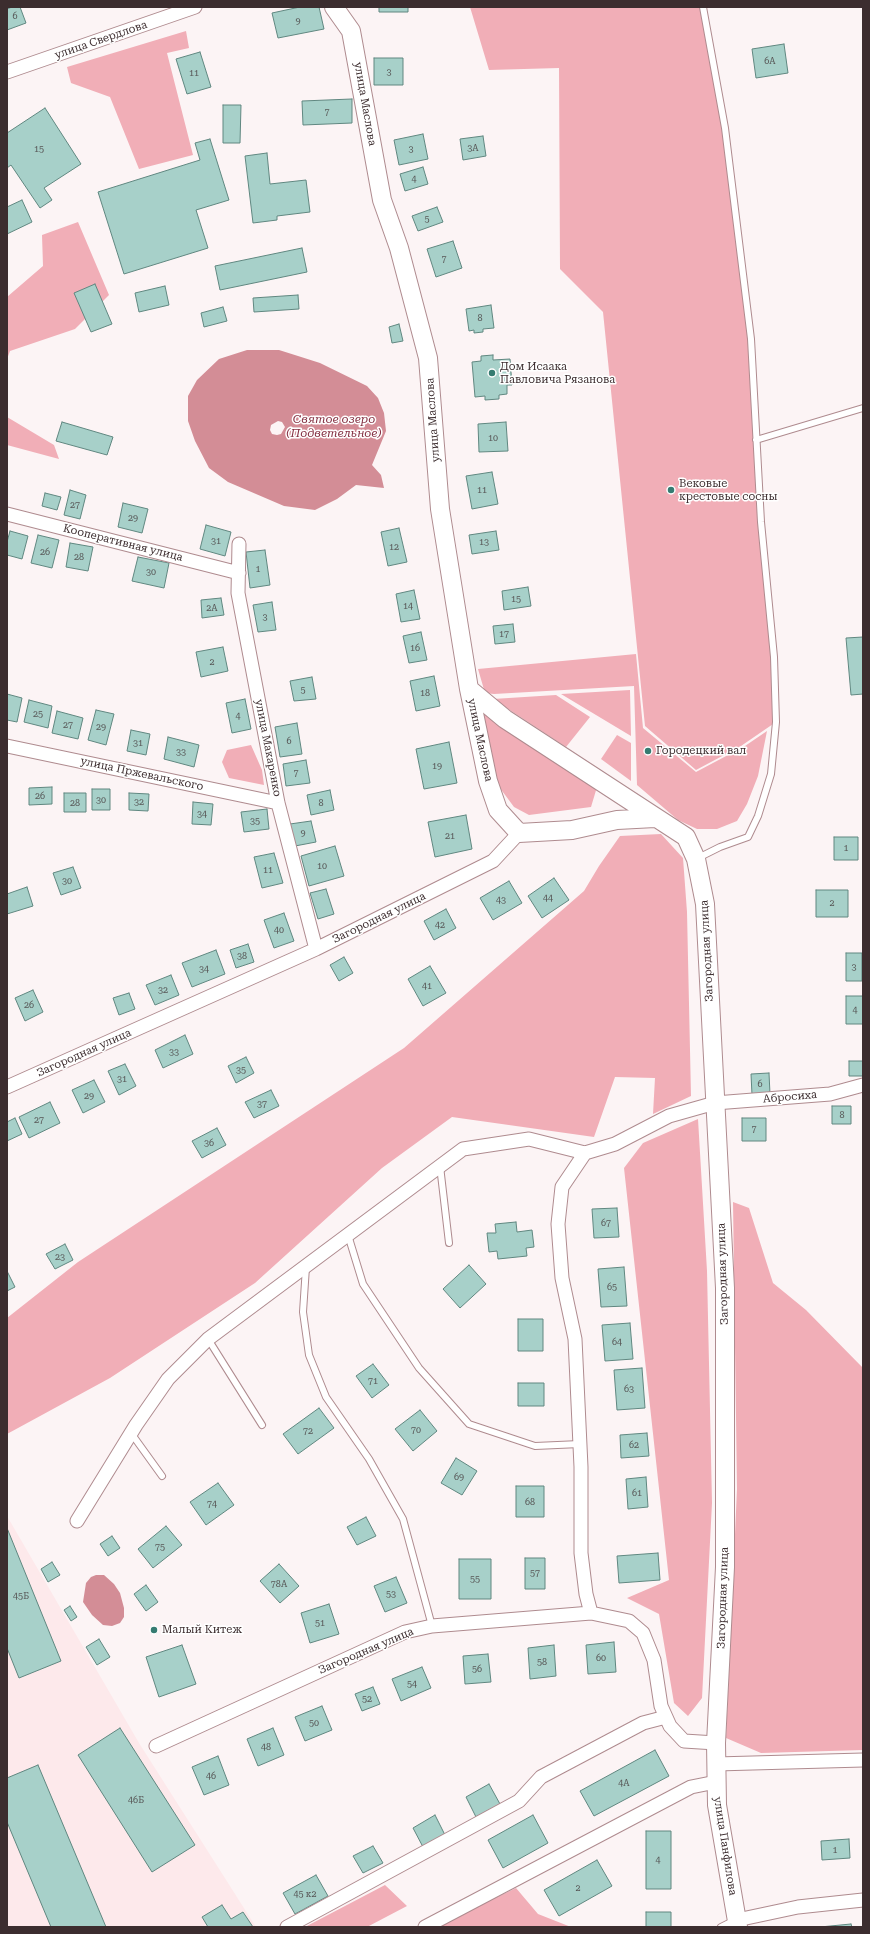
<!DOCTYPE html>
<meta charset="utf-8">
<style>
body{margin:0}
#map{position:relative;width:870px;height:1934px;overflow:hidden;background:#fcf4f5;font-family:"Roboto Serif",serif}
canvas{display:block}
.frame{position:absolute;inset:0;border:8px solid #3c2d2f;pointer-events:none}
</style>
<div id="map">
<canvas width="870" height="1934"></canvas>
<div class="frame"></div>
</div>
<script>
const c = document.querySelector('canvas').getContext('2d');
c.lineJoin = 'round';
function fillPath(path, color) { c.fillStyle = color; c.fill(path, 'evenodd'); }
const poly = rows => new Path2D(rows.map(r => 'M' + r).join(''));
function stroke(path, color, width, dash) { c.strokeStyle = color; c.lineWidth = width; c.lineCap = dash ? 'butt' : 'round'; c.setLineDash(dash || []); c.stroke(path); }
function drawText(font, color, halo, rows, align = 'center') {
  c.font = font + ' "Roboto Serif",serif'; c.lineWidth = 3; c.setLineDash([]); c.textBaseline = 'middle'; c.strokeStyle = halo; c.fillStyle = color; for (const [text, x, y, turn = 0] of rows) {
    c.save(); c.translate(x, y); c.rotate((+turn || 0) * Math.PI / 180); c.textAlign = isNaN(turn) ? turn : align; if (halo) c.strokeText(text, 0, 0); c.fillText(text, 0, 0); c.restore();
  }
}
fillPath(poly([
 [7,1516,139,1743,256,1927,7,1927]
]), '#fde9eb');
fillPath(poly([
 [470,7,703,7,725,128,751,339,774,657,776,722,741,746,696,770,645,726,603,312,560,269,559,68,489,70],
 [186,31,189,48,167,53,193,155,139,169,110,97,71,83,67,67],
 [78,222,109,295,75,329,10,351,7,359,7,297,43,266,42,235],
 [7,417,54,445,59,459,7,445],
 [636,654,643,728,696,772,745,746,767,731,758,776,747,804,737,821,717,829,697,829,678,820,637,785,634,686,494,694,485,693,478,669],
 [630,690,631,736,561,694],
 [556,695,590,717,566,747,493,699],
 [479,710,597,787,591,807,529,815,514,807,497,784],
 [617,735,631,743,631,781,601,759],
 [251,745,262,770,264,785,229,778,222,762,227,750],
 [661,834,683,858,687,912,691,1096,653,1114,655,1078,615,1077,594,1137,452,1117,382,1168,255,1283,110,1378,7,1434,7,1318,78,1262,404,1048,584,891,599,866,620,836],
 [698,1119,707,1271,712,1503,702,1698,688,1716,674,1703,659,1614,627,1598,669,1580,624,1168,643,1143],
 [733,1202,749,1208,773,1283,806,1310,863,1368,863,1750,761,1753,726,1738,737,1489],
 [385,1885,407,1906,367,1927,305,1927],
 [516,1888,538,1914,571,1927,436,1927]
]), '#f1aeb7');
fillPath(poly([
 [247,350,279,350,298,356,320,363,367,386,378,398,384,413,386,431,372,465,381,475,384,488,356,485,337,499,315,510,284,506,228,482,209,468,195,441,188,421,188,396,197,380,219,359],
 [278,421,282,422,285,427,281,434,277,435,272,434,270,430,271,425],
 [96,1575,104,1575,114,1584,120,1593,124,1608,124,1617,120,1623,112,1626,103,1625,92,1615,83,1602,86,1583,91,1577]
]), '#d38d96');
const building = poly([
 [12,7,20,7,26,23,7,30,7,9,12,7],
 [300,7,319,7,324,29,278,38,272,13,300,7],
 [379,7,408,7,408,12,379,12,379,7],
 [784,44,788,73,756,78,752,49,784,44],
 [200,52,211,87,187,94,176,59,200,52],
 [374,58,403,58,403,85,374,85,374,58],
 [352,99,352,123,303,125,302,101,352,99],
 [223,105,241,105,240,143,223,143,223,105],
 [45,108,81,164,44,188,52,200,40,208,11,165,7,168,7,133,45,108],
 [423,134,428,159,399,165,394,140,423,134],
 [483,136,486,156,463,160,460,139,483,136],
 [210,139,229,200,196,210,208,248,124,274,98,192,200,160,195,143,210,139],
 [267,153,270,184,306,180,310,212,277,216,277,220,253,223,245,156,267,153],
 [423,167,428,184,405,191,400,174,423,167],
 [22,200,32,222,7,234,7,207,22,200],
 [437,207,443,222,418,231,412,216,437,207],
 [453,241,462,268,436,277,427,249,453,241],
 [302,248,307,272,220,290,215,266,302,248],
 [95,284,112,324,91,332,74,293,95,284],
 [165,286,169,305,139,312,135,293,165,286],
 [298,295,299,309,254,312,253,298,298,295],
 [491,305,494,328,483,329,483,332,474,333,474,330,469,331,466,309,491,305],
 [223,307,227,321,204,327,201,313,223,307],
 [399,324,403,341,392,343,389,327,399,324],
 [493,355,493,360,510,359,512,385,507,385,507,394,499,395,499,399,485,400,485,396,475,397,472,362,481,361,481,356,493,355],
 [62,422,113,437,107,455,56,441,62,422],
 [506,422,508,451,479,452,478,424,506,422],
 [492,472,498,504,472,509,466,476,492,472],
 [70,490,86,495,80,519,64,515,70,490],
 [45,493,61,497,57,510,42,506,45,493],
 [123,503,148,509,142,533,118,527,123,503],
 [206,525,231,532,225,556,200,549,206,525],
 [399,528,407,562,388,566,381,532,399,528],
 [10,531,28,536,22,559,7,555,7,542,10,531],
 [496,531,499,550,472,554,469,535,496,531],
 [38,535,59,540,52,568,31,563,38,535],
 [70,543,93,547,88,571,66,567,70,543],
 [265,550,270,585,250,588,246,552,265,550],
 [138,557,169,563,164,588,132,581,138,557],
 [528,587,531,606,504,610,502,591,528,587],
 [414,590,420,619,401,622,396,594,414,590],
 [221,598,224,615,202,618,201,600,221,598],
 [272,602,276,630,258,632,253,605,272,602],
 [513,624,515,642,495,644,493,626,513,624],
 [421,632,427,660,409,663,403,636,421,632],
 [863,637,863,694,851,695,846,638,863,637],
 [223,647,228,671,201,677,196,652,223,647],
 [434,676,440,706,416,711,410,681,434,676],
 [312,677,316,699,294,701,290,681,312,677],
 [7,694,22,698,17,722,7,720,7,694],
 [245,699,251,729,232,733,226,703,245,699],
 [29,700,52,706,48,728,24,722,29,700],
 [96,710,114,714,106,745,88,740,96,710],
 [57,711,83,718,78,739,52,733,57,711],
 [297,723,302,754,280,757,275,727,297,723],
 [131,730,150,734,146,755,127,751,131,730],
 [168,737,199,745,194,767,164,759,168,737],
 [449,742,457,783,424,789,416,749,449,742],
 [306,760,310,783,286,786,283,764,306,760],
 [52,787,52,804,29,805,29,788,52,787],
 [92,789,110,789,110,810,92,810,92,789],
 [330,790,334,810,311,815,307,795,330,790],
 [64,793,86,793,86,812,64,812,64,793],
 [129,793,149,794,148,811,129,810,129,793],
 [193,802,213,804,211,825,192,824,193,802],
 [267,809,269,829,244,832,241,812,267,809],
 [466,815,472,849,435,857,428,822,466,815],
 [311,821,316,842,295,846,290,824,311,821],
 [834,837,858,837,858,860,834,860,834,837],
 [335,846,344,876,309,886,301,856,335,846],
 [274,853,283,883,262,888,254,857,274,853],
 [73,867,81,888,61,895,53,873,73,867],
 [554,878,569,900,542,918,528,896,554,878],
 [509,881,522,903,493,920,480,898,509,881],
 [27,887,33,906,7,914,7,894,27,887],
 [326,889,334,914,318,919,310,893,326,889],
 [816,890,848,890,848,917,816,917,816,890],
 [446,909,456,928,434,940,424,921,446,909],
 [284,913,294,941,274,948,264,920,284,913],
 [248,944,254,962,236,968,230,950,248,944],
 [216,950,225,974,192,987,182,963,216,950],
 [846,953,862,953,862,981,846,981,846,953],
 [344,957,353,973,339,981,330,965,344,957],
 [430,966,446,993,423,1006,408,979,430,966],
 [171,975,179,995,155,1005,146,985,171,975],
 [33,990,43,1012,25,1021,15,998,33,990],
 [129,993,135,1009,119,1015,113,998,129,993],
 [846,996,863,996,863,1024,846,1024,846,996],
 [185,1035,193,1054,163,1068,155,1050,185,1035],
 [246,1057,254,1073,236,1083,228,1066,246,1057],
 [849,1061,863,1061,863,1076,849,1076,849,1061],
 [125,1064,136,1086,119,1095,108,1071,125,1064],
 [769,1073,770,1094,752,1095,751,1074,769,1073],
 [94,1080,105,1102,83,1113,72,1090,94,1080],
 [271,1090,279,1106,254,1118,245,1102,271,1090],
 [50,1102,60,1123,29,1138,19,1117,50,1102],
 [832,1106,851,1106,851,1124,832,1124,832,1106],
 [15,1118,22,1134,7,1141,7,1122,15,1118],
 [742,1118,766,1118,766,1141,742,1141,742,1118],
 [217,1128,226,1145,202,1158,192,1141,217,1128],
 [617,1208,619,1237,594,1238,592,1209,617,1208],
 [516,1222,517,1232,532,1230,534,1247,526,1248,527,1256,498,1259,497,1251,489,1252,487,1233,496,1233,495,1224,516,1222],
 [65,1244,73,1260,55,1269,46,1254,65,1244],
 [469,1265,486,1284,460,1308,443,1289,469,1265],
 [624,1267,627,1306,601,1307,598,1269,624,1267],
 [7,1271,15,1287,7,1291,7,1271],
 [518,1319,543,1319,543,1351,518,1351,518,1319],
 [630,1323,633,1359,605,1361,602,1325,630,1323],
 [373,1364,389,1385,372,1398,356,1376,373,1364],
 [642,1368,645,1408,617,1410,614,1370,642,1368],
 [518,1383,544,1383,544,1406,518,1406,518,1383],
 [319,1408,334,1428,298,1454,283,1434,319,1408],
 [420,1410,437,1431,413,1451,395,1429,420,1410],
 [647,1433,649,1456,621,1458,620,1435,647,1433],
 [456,1458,477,1471,462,1495,441,1483,456,1458],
 [646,1477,648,1507,628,1509,626,1479,646,1477],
 [218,1483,234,1505,206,1525,190,1502,218,1483],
 [516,1486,544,1486,544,1517,516,1517,516,1486],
 [366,1517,376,1536,357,1545,347,1527,366,1517],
 [166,1526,182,1545,153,1568,138,1549,166,1526],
 [7,1528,61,1661,19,1678,7,1648,7,1528],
 [112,1536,120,1548,108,1556,100,1544,112,1536],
 [658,1553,660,1580,619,1583,617,1556,658,1553],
 [525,1558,545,1558,545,1589,525,1589,525,1558],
 [459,1559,491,1559,491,1599,459,1599,459,1559],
 [52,1562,60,1575,48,1582,41,1569,52,1562],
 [279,1564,299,1586,280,1603,260,1581,279,1564],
 [396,1577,407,1603,385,1612,374,1586,396,1577],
 [146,1585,158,1602,146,1611,134,1594,146,1585],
 [329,1604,339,1634,310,1643,301,1613,329,1604],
 [70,1606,77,1617,71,1621,64,1610,70,1606],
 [99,1639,110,1657,97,1665,86,1647,99,1639],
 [614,1642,616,1672,588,1674,586,1645,614,1642],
 [182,1645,196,1684,159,1697,146,1657,182,1645],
 [554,1645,556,1676,530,1679,528,1648,554,1645],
 [488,1654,491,1682,465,1684,463,1656,488,1654],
 [422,1667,431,1688,401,1701,392,1679,422,1667],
 [373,1687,380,1704,362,1711,355,1694,373,1687],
 [322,1706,332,1730,305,1741,295,1717,322,1706],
 [120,1728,195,1845,152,1872,78,1755,120,1728],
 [273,1728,284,1755,258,1766,247,1739,273,1728],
 [655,1750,669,1776,594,1816,580,1791,655,1750],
 [218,1756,229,1785,204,1795,192,1767,218,1756],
 [38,1765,106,1927,51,1927,7,1822,7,1778,38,1765],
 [489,1784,500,1804,476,1817,466,1797,489,1784],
 [435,1815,445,1835,423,1847,413,1828,435,1815],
 [533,1815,548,1843,503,1868,488,1840,533,1815],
 [646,1831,671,1831,671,1889,646,1889,646,1831],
 [849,1839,850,1858,822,1860,821,1841,849,1839],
 [373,1846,383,1863,363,1873,353,1856,373,1846],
 [597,1860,612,1886,559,1916,544,1890,597,1860],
 [316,1875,328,1896,295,1914,283,1893,316,1875],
 [222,1905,231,1919,243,1912,253,1927,208,1927,202,1917,222,1905],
 [646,1912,671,1912,671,1927,646,1927,646,1912],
 [851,1924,852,1927,820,1927,851,1924]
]);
fillPath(building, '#a7d0c9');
stroke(building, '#608780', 1);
const lane = poly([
 [756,440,863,408],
 [698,858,720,847,748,837,758,816,771,774,776,722,774,657,761,522,751,339,725,128,703,7],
 [440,1166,449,1243],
 [348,1235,363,1284,419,1368,469,1424,535,1446,580,1444],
 [306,1267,303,1312,309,1355,326,1397,369,1459,403,1519,432,1626],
 [208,1339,262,1425],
 [131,1433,162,1476],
 [721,1927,735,1920]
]);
const street = poly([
 [7,72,195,7],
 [7,514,239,573],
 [239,544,238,593,278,803,316,949],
 [7,746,278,803],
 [7,1087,316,949,493,861,519,833],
 [585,1153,562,1187,558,1224,562,1278,575,1339,581,1467,581,1553,586,1594,591,1613],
 [77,1521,136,1425,168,1379,208,1339,463,1149,529,1139,585,1153,615,1144,669,1116,715,1103,830,1094,863,1085],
 [156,1746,405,1632,432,1626,591,1613,629,1621,643,1633,654,1660,661,1706,670,1726,684,1741,716,1743],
 [716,1764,863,1760],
 [737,1920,798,1907,863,1900],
 [287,1927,519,1801,541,1777,643,1723,666,1717],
 [425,1927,691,1787,716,1782]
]);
const secondary = poly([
 [334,7,351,31,382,200,399,248,428,358,440,509,469,689,488,781,498,810,519,833,572,830,617,820,655,818],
 [469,689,505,719,686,837,696,859,705,904,725,1288,725,1567,716,1743,717,1805,738,1927]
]);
stroke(lane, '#af8b8f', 8);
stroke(street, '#af8b8f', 15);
stroke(secondary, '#af8b8f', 20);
stroke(lane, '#fff', 6);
stroke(street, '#fff', 13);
stroke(secondary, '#fff', 18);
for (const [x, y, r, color] of [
 [492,373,4,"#357b71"],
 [671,490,4,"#357b71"],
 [648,751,4,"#357b71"],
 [154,1630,4,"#357b71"]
]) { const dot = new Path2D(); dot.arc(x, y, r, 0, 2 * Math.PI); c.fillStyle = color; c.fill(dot); stroke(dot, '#fff', 1.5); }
drawText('9px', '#575656', null, [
 ["6",15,16],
 ["9",298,21],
 ["6А",770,61],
 ["3",389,72],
 ["11",194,73],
 ["7",327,112],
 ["3А",473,148],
 ["15",39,149],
 ["3",411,149],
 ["4",414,179],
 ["5",427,219],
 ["7",444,259],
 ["8",480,318],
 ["10",493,438],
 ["11",482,490],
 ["27",75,505],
 ["29",133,518],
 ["31",216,541],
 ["13",484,542],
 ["12",394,547],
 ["26",45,552],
 ["28",79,557],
 ["1",258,569],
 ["30",151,572],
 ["15",516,599],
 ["14",408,606],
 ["2А",212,608],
 ["3",265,617],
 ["17",504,634],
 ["16",415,648],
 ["2",212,662],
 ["5",303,690],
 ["18",425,693],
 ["25",38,714],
 ["4",238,716],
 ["27",68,725],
 ["29",101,727],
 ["6",289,741],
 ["31",138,743],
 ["33",181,752],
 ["19",437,766],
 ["7",296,773],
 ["26",40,796],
 ["30",101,800],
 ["32",139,802],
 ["28",75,803],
 ["8",321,803],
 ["34",202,814],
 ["35",255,821],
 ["9",303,833],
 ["21",450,836],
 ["1",846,848],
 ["10",322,866],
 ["11",268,870],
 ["30",67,881],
 ["44",548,898],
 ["43",501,900],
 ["2",832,903],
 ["42",440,925],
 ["40",279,930],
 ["38",242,956],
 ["3",854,967],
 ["34",204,969],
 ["41",427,986],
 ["32",163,990],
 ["26",29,1005],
 ["4",855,1010],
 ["33",174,1052],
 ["35",241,1070],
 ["31",122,1079],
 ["6",760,1084],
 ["29",89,1096],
 ["37",262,1104],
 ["8",842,1115],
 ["27",39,1120],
 ["7",754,1129],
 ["36",209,1143],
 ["67",606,1223],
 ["23",60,1257],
 ["65",612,1287],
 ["64",617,1342],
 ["71",373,1381],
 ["63",629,1389],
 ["70",416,1430],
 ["72",308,1431],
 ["62",634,1445],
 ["69",459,1477],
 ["61",637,1493],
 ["68",530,1502],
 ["74",212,1504],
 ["75",160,1547],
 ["57",535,1573],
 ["55",475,1579],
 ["78А",279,1584],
 ["53",391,1594],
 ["45Б",21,1596],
 ["51",320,1623],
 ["60",601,1658],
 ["58",542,1662],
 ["56",477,1669],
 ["54",412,1684],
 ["52",367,1699],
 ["50",314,1723],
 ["48",266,1747],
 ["46",211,1776],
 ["4А",624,1783],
 ["46Б",136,1800],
 ["1",835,1850],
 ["4",658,1860],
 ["2",578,1888],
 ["45 к2",305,1894]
]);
drawText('11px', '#3c2d2f', '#fff', [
 ["улица Свердлова",101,40,-19],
 ["улица Маслова",365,104,80],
 ["улица Маслова",433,420,-94],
 ["Кооперативная улица",123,543,14],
 ["улица Маслова",480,740,78],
 ["улица Макаренко",268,748,79],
 ["улица Пржевальского",142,774,12],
 ["Загородная улица",379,918,-26],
 ["Загородная улица",707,951,-93],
 ["Загородная улица",84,1053,-24],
 ["Абросиха",790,1097,-5],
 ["Загородная улица",723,1274,-92],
 ["Загородная улица",723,1598,-88],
 ["Загородная улица",366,1651,-23],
 ["улица Панфилова",725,1846,81]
]);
drawText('11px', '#3c2d2f', '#fff', [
 ["Дом Исаака",500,367],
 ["Павловича Рязанова",500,380],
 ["Вековые",679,484],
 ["крестовые сосны",679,497],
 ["Городецкий вал",656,751],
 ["Малый Китеж",162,1630]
], 'left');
drawText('italic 12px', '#853143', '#fff', [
 ["Святое озеро",334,419],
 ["(Подветельное)",334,433]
]);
</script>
